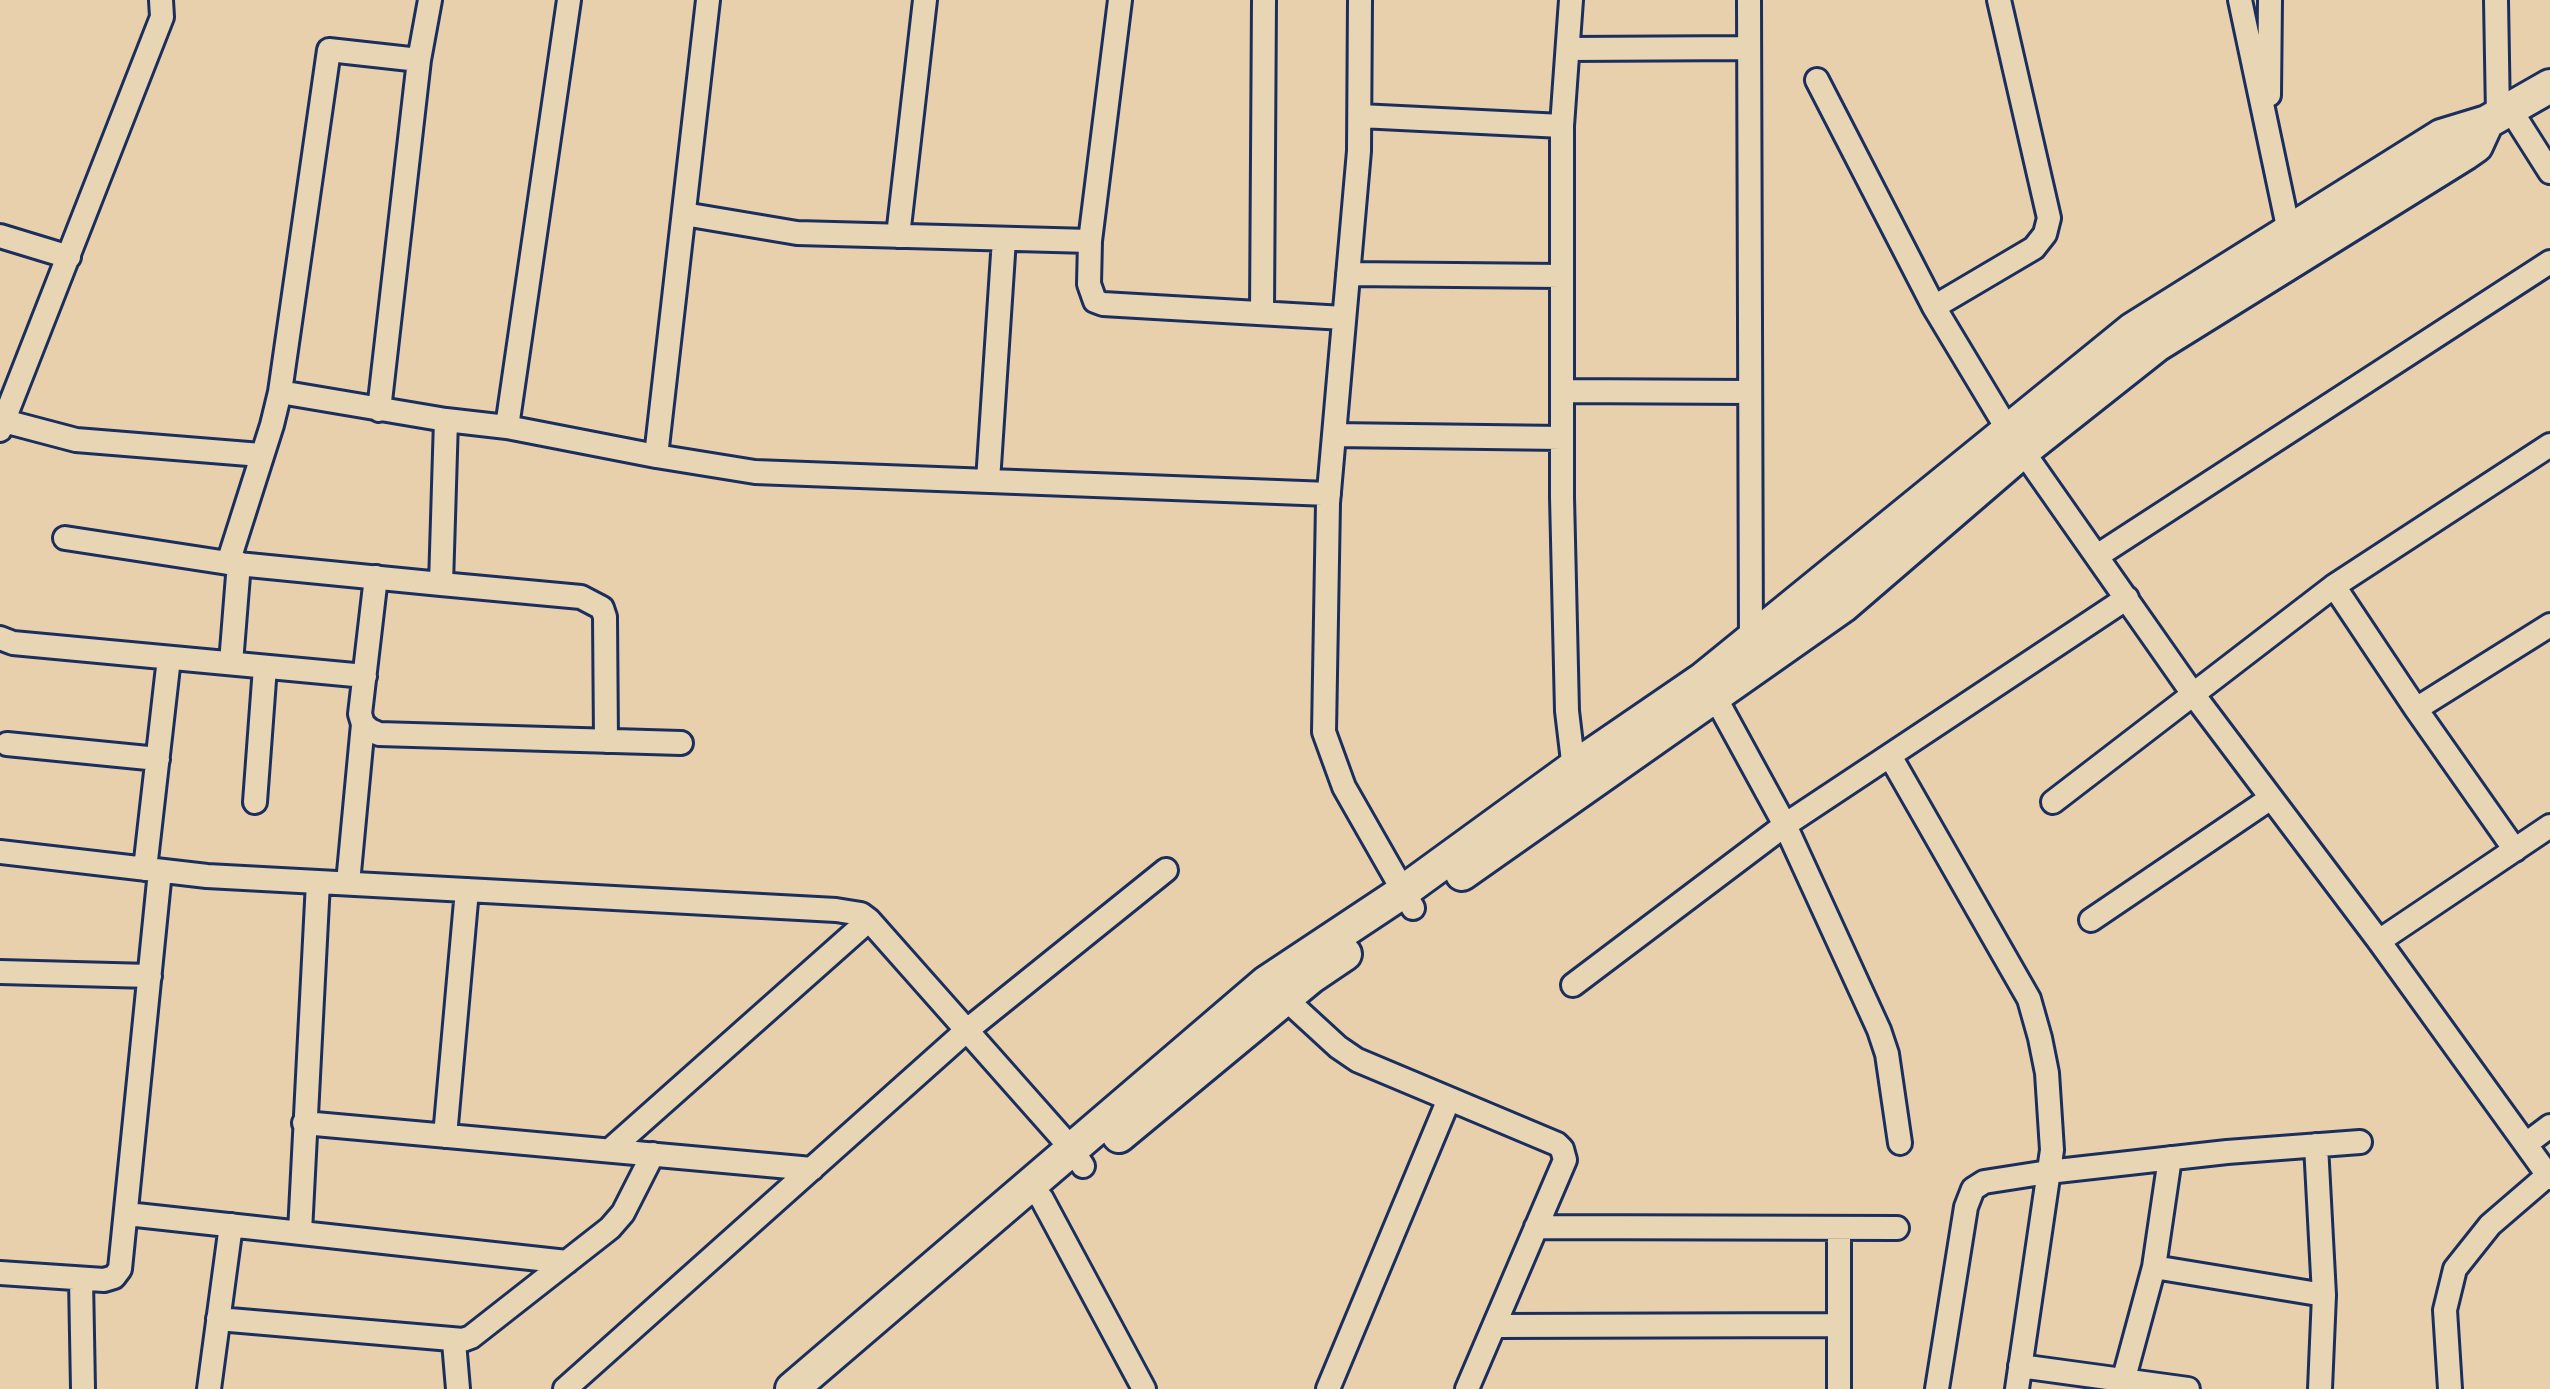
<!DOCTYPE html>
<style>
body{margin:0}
canvas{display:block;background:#e8d0ac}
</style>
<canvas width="2550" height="1389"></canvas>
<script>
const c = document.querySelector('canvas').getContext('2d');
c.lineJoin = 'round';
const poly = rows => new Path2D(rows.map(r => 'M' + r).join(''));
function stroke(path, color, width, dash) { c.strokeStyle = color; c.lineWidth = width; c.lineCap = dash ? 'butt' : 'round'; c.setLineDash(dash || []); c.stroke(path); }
const street = poly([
 [430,0,419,60,329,50,280,392,272,425,228,563,441,584,446,420,507,427,656,456,708,0],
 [1120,0,1090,241,1089,284,1095,301,1103,304,1344,318],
 [1360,0,1359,151,1328,503,1324,732,1344,787,1413,908],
 [1571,0,1562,126,1562,497,1567,711,1575,778],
 [1749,0,1751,647],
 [2240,0,2291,241],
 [2496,0,2498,115],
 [1569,49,1749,48],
 [1817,80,1934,307,2008,430,2193,694,2379,941,2550,1178],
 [2269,95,2270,0],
 [2510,109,2550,172],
 [1360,116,1562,126],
 [684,214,797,233,1090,241],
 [0,236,69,257],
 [898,236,925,0],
 [1348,274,1562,276],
 [1934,307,2034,248,2045,234,2049,218,1999,0],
 [1262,313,1264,0],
 [1562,391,1750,392],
 [280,392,446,420],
 [379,410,419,60],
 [4,421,76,440,261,455],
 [507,427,569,0],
 [0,430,162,17,161,0],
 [1334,435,1562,438],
 [656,456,755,472,1329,494],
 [988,481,1004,239],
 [65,538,228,563],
 [2097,556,2550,262],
 [376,577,360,714,363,724,370,730,379,734,681,743],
 [441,584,581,597,602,608,605,617,606,741],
 [2334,586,2416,709,2515,850],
 [0,638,13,643,365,676],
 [231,663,239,563],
 [1715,697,1785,825,1879,1030,1887,1054,1900,1143],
 [2416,709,2550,625],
 [7,744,158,759],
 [1890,756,2029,999,2040,1038,2047,1073,2052,1150,2017,1389],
 [255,802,265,667],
 [2053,802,2334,586,2550,445],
 [0,852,207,876,836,910,861,914,869,920,1071,1148,1083,1166],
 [145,869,169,658],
 [348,883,363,724],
 [2091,920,2271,798],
 [2379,941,2550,826],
 [0,972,150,976],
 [1573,985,1785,825,2127,598],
 [1277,991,1338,1047,1357,1060,1557,1144,1562,1149,1565,1160,1467,1389],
 [304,1123,812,1169],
 [445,1136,467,890],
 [2526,1144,2550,1126],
 [2316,1145,2324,1295,2320,1389],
 [610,1150,869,920],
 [1029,1184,1042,1199,1144,1389],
 [127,1214,567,1262],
 [1536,1227,1897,1228],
 [300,1232,318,882],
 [2154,1267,2324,1295],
 [0,1273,104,1280,114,1277,120,1269,160,871],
 [81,1279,83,1389],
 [218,1319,463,1340,471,1337,610,1228,623,1213,653,1154],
 [1494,1326,1839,1325],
 [454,1342,458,1389],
 [2020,1366,2188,1389],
 [209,1389,231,1225],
 [565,1389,966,1031,1166,870],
 [1328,1389,1449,1099],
 [1839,1389,1839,1228],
 [1937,1389,1966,1207,1973,1189,1984,1182,2048,1172,2227,1152,2360,1142],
 [2121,1389,2154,1267,2170,1158],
 [2450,1389,2445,1310,2455,1269,2490,1225,2548,1175]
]);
const secondary = poly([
 [1462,874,1843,606,2023,451,2157,345,2466,153,2476,146,2487,122],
 [1119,1136,1311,977,1345,954],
 [792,1389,1267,982,1404,891,1573,768,1703,679,2133,329,2441,136,2487,122,2550,86]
]);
stroke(street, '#1b2f5e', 28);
stroke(secondary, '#1b2f5e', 38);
stroke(street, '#e7d5b3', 22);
stroke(secondary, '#e7d5b3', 32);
</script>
